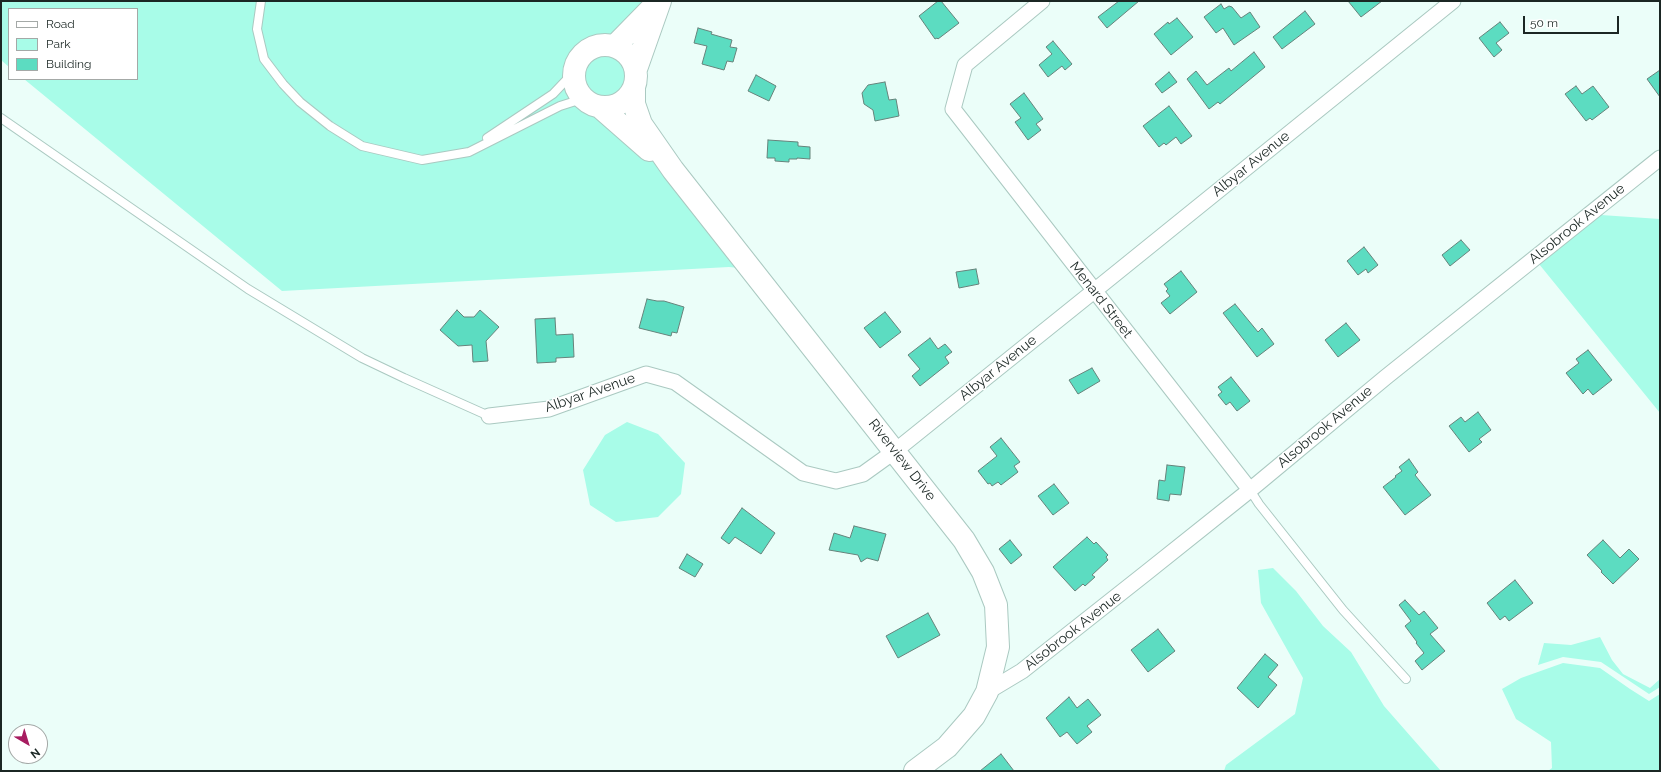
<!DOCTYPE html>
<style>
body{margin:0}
#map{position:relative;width:1661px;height:772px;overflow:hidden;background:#ebfef9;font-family:Raleway,sans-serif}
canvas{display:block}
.frame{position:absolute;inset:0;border:2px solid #1b2724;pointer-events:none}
.legend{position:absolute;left:8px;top:8px;width:130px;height:72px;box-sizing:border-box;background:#fff;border:1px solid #a4a9a7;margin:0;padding:5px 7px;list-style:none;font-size:12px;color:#1b2724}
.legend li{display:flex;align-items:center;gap:8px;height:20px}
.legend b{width:20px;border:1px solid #a4a9a7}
.north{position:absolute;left:8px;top:724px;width:40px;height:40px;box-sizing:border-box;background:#fff;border:1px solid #a4a9a7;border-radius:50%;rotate:142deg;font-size:11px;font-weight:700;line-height:16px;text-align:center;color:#1b2724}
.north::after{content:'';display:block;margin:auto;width:14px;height:18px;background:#a71c60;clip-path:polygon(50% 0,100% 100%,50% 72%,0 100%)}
.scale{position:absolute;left:1523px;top:16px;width:96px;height:18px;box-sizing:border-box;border:2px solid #1b2724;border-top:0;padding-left:5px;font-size:12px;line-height:14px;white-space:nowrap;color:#1b2724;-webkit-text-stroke:3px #fff;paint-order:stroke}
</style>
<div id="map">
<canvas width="1661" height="772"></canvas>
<div class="frame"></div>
<ul class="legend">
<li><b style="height:5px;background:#fff"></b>Road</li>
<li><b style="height:11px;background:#a8fce8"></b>Park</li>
<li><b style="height:11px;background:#5cdcc1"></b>Building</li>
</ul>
<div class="north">N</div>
<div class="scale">50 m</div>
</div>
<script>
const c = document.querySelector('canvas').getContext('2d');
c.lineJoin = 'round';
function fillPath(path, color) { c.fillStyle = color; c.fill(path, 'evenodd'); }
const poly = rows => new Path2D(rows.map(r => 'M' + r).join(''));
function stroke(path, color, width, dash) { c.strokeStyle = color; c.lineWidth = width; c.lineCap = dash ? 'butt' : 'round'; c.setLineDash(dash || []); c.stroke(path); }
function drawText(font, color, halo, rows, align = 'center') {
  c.font = font + ' Raleway,sans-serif'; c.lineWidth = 3; c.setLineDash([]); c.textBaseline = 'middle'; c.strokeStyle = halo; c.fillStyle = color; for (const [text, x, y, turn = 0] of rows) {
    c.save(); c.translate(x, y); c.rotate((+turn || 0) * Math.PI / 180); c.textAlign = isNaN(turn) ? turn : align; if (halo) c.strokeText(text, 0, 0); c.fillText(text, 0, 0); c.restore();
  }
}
fillPath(poly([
 [1,1,660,1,634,104,750,269,729,267,282,291,24,79,137,79,137,9,9,9,9,67,1,60],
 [1601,215,1660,219,1660,413,1539,264],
 [627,422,658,434,685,463,681,494,658,517,616,522,590,505,583,470,605,435],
 [1273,568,1296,591,1323,626,1351,652,1384,706,1441,771,1224,771,1226,765,1295,714,1303,678,1261,603,1258,570],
 [1600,637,1612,660,1623,674,1650,688,1660,679,1660,687,1649,694,1601,662,1563,657,1538,665,1544,643,1571,645],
 [1563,663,1600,668,1630,689,1649,701,1660,694,1660,771,1548,771,1552,768,1551,742,1516,719,1502,689,1521,678]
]), '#a8fce8');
const building = poly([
 [938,1,941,1,959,23,938,39,937,38,935,39,919,16,938,1],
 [1119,1,1139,1,1107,28,1098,17,1119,1],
 [1348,1,1382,1,1361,17,1348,1],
 [1221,4,1224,9,1229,6,1232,7,1241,18,1250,12,1260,27,1234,45,1223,28,1216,33,1204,17,1221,4],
 [1305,11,1315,24,1282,49,1273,37,1305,11],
 [1177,18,1193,37,1171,55,1154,34,1168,22,1169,24,1177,18],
 [1500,22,1509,33,1496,43,1502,50,1494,57,1479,38,1500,22],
 [698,28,712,32,711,34,732,40,730,47,737,48,733,62,727,61,724,70,702,64,707,46,694,43,698,28],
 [1053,41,1072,64,1065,70,1062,66,1048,77,1039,65,1052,54,1046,47,1053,41],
 [1254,52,1265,67,1220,104,1218,102,1209,109,1187,79,1196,71,1207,85,1229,68,1231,71,1254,52],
 [1660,70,1660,97,1647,79,1660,70],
 [1169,72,1177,82,1162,93,1155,84,1169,72],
 [756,75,776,86,769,101,748,91,756,75],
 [885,82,889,100,896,99,899,116,875,121,873,110,864,104,862,93,868,85,885,82],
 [1576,86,1582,94,1593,86,1609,107,1592,120,1590,118,1586,121,1565,94,1576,86],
 [1024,93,1043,119,1036,124,1041,130,1028,140,1015,122,1021,118,1010,104,1024,93],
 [1169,106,1192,136,1181,144,1176,137,1166,145,1164,143,1159,147,1143,126,1169,106],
 [768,140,798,142,798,146,810,147,810,159,797,158,797,159,789,159,789,162,775,161,775,158,767,158,768,140],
 [1461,240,1470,250,1450,266,1442,255,1461,240],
 [1364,247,1378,265,1368,273,1366,269,1358,275,1347,261,1364,247],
 [976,269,979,284,959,288,956,272,976,269],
 [1181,271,1197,292,1170,314,1161,303,1170,296,1166,291,1168,289,1164,284,1181,271],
 [647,299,657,301,664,301,684,307,677,333,672,332,671,336,639,328,647,299],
 [1235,304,1258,332,1262,328,1274,344,1257,357,1223,313,1235,304],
 [457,310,464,317,474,317,480,310,499,327,486,341,488,361,473,362,472,345,458,346,440,330,457,310],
 [885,312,901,332,880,348,864,328,885,312],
 [555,318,556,335,573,334,574,357,556,358,556,362,537,363,535,319,555,318],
 [1346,323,1360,340,1338,357,1325,340,1346,323],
 [930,338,938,349,945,344,952,352,945,357,949,363,920,386,912,376,920,369,908,355,930,338],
 [1588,350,1612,380,1593,395,1588,389,1583,394,1566,373,1579,363,1576,359,1588,350],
 [1092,368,1100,381,1078,394,1069,380,1092,368],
 [1231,377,1250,401,1237,411,1230,402,1226,405,1218,395,1222,392,1218,387,1231,377],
 [1478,412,1491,430,1479,439,1482,442,1469,452,1449,426,1461,417,1465,422,1478,412],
 [1001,438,1020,462,1014,466,1018,472,1001,485,998,482,992,486,990,483,988,484,978,471,997,456,990,447,1001,438],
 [1409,459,1418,472,1415,475,1431,495,1405,515,1383,487,1396,477,1395,476,1402,471,1399,467,1409,459],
 [1167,465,1185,467,1181,495,1170,494,1169,501,1157,499,1159,480,1165,481,1167,465],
 [1054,484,1069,503,1053,515,1038,496,1054,484],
 [742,508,775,533,761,554,735,537,729,544,721,538,742,508],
 [854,526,886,534,878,561,867,558,861,562,858,555,829,550,834,533,850,538,854,526],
 [1087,537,1094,544,1096,542,1108,555,1106,557,1108,560,1092,575,1095,577,1085,586,1083,584,1075,591,1053,567,1087,537],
 [1010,540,1022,555,1011,564,999,549,1010,540],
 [1603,540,1620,558,1629,549,1639,559,1613,584,1601,572,1602,571,1587,555,1603,540],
 [687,554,703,564,695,577,679,568,687,554],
 [1515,580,1533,603,1509,621,1505,616,1500,620,1487,603,1515,580],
 [1405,600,1419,615,1424,611,1438,628,1430,634,1445,651,1422,670,1415,661,1424,653,1416,643,1417,642,1405,626,1411,621,1399,605,1405,600],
 [928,613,940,635,898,658,886,636,928,613],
 [1158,629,1175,651,1148,672,1131,650,1158,629],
 [1265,654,1278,665,1268,677,1277,685,1258,708,1237,688,1265,654],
 [1069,697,1077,708,1088,699,1101,715,1087,726,1092,732,1077,744,1067,732,1060,737,1046,718,1069,697],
 [1001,754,1014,771,980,771,1001,754]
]);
fillPath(building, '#5cdcc1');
stroke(building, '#66837b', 1);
const lane = poly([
 [261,1,257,29,264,59,283,84,300,102,330,126,362,146,422,160,469,152,560,106,582,99],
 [1,118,248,289,362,358,404,378,489,416],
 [487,138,553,94,573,73],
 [1250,490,1259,504,1343,610,1406,679]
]);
const street = poly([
 [1042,1,965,65,953,109,1250,490],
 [489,416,549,409,646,374,675,382,803,473,836,481,863,474,895,451,1094,291,1453,1],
 [987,692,1022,671,1146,573,1250,490,1386,377,1660,158]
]);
const secondary = poly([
 '574 76a31 31 0 1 1 62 0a31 31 0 1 1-62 0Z',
 [615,46,655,5],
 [636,69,660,1],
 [634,87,634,104,641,124,673,170,964,540,983,572,996,605,998,647,987,692,974,716,947,747,915,771],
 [600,107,649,150]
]);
stroke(lane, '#aac9c1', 10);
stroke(street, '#aac9c1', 17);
stroke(secondary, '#aac9c1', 24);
stroke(lane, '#fff', 8);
stroke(street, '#fff', 15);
stroke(secondary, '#fff', 22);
drawText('14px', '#1b2724', '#fff', [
 ["Albyar Avenue",1251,164,-39],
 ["Alsobrook Avenue",1577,224,-39],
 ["Menard Street",1101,300,52],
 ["Albyar Avenue",998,368,-39],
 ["Albyar Avenue",590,393,-19],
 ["Alsobrook Avenue",1325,427,-40],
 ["Riverview Drive",902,460,52],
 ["Alsobrook Avenue",1073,631,-38]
]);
</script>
